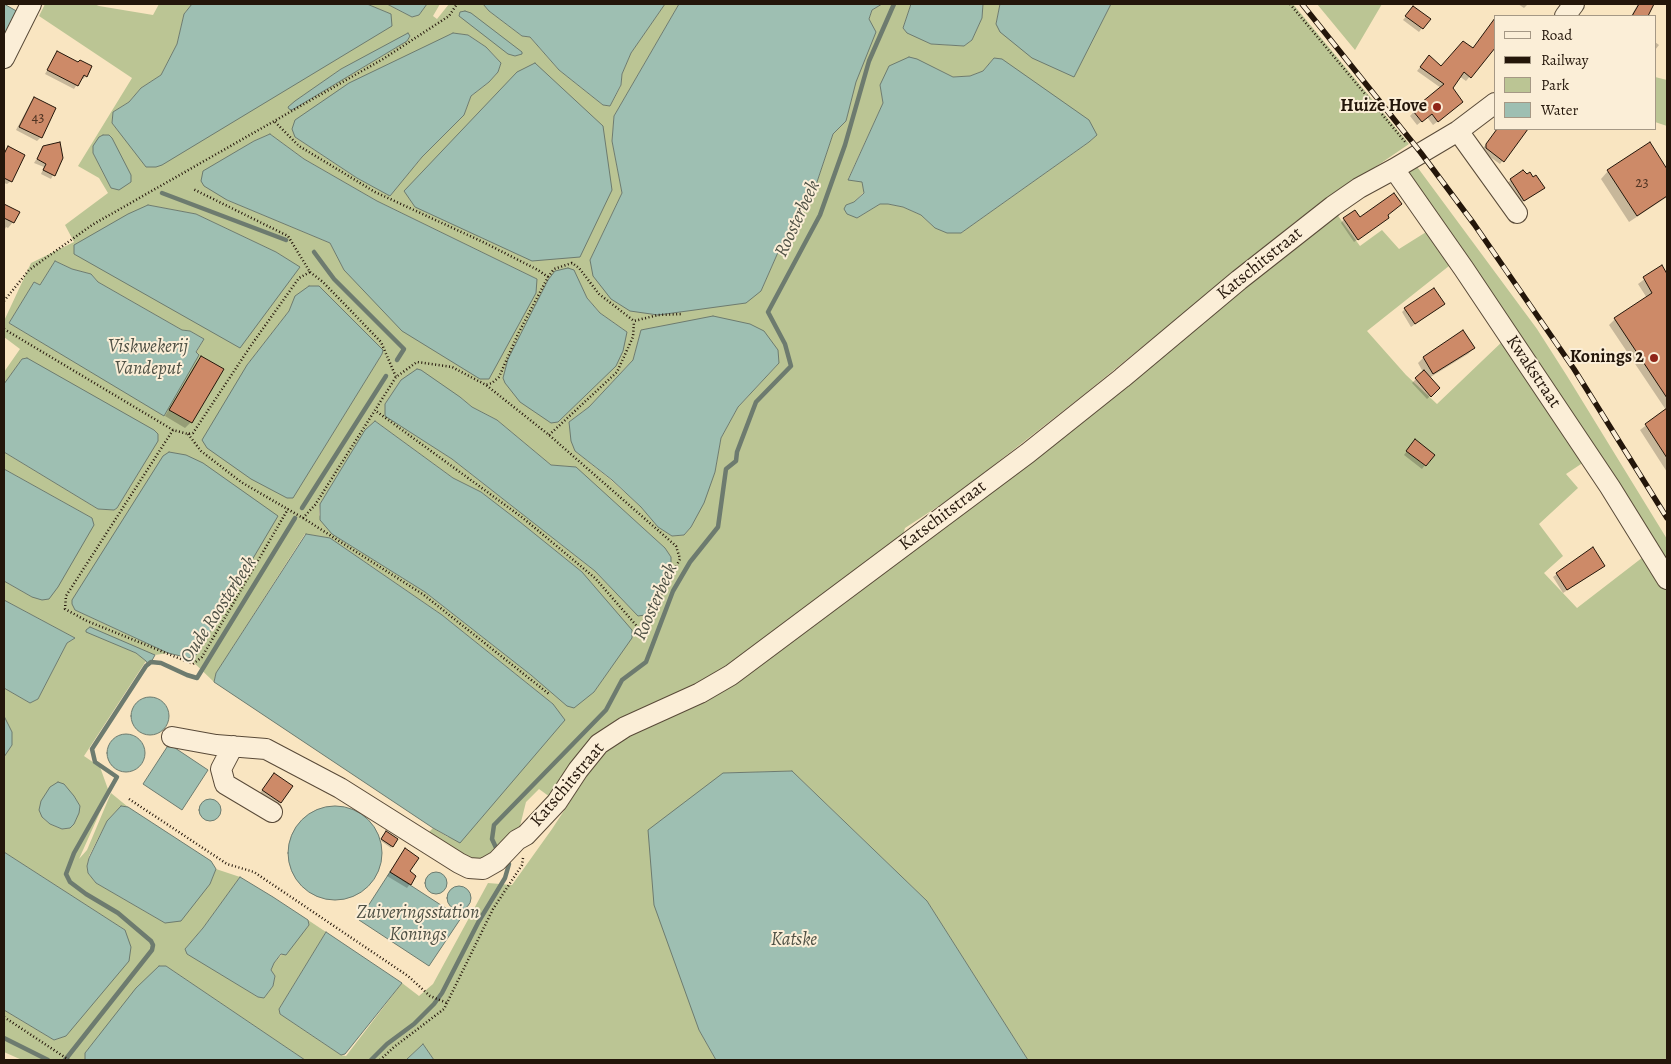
<!DOCTYPE html>
<style>
body{margin:0}
#map{position:relative;width:1671px;height:1064px;overflow:hidden;background:#f9e5c1;font-family:Alegreya,serif}
canvas{display:block}
.frame{position:absolute;inset:0;border:5px solid #24160a;pointer-events:none}
.legend{position:absolute;left:1494px;top:15px;width:162px;height:115px;box-sizing:border-box;background:#fbeed7;border:1px solid #a59885;margin:0;padding:6px 9px;list-style:none;font-size:15px;color:#24160a}
.legend li{display:flex;align-items:center;gap:10px;height:25px}
.legend b{width:25px;border:1px solid #a59885}
</style>
<div id="map">
<canvas width="1671" height="1064"></canvas>
<div class="frame"></div>
<ul class="legend">
<li><b style="height:6px;background:#fbeed7"></b>Road</li>
<li><b style="height:6px;background:#24160a"></b>Railway</li>
<li><b style="height:14px;background:#bbc594"></b>Park</li>
<li><b style="height:14px;background:#9ebfb2"></b>Water</li>
</ul>
</div>
<script>
const c = document.querySelector('canvas').getContext('2d');
c.lineJoin = 'round';
function fillPath(path, color) { c.fillStyle = color; c.fill(path, 'evenodd'); }
const poly = rows => new Path2D(rows.map(r => 'M' + r).join(''));
function stroke(path, color, width, dash) { c.strokeStyle = color; c.lineWidth = width; c.lineCap = dash ? 'butt' : 'round'; c.setLineDash(dash || []); c.stroke(path); }
function drawText(font, color, halo, rows, align = 'center') {
  c.font = font + ' Alegreya,serif'; c.lineWidth = 4; c.setLineDash([]); c.textBaseline = 'middle'; c.strokeStyle = halo; c.fillStyle = color; for (const [text, x, y, turn = 0] of rows) {
    c.save(); c.translate(x, y); c.rotate((+turn || 0) * Math.PI / 180); c.textAlign = isNaN(turn) ? turn : align; if (halo) c.strokeText(text, 0, 0); c.fillText(text, 0, 0); c.restore();
  }
}
fillPath(poly([
 [45,4,94,4,99,6,153,15,159,4,192,4,184,14,177,44,161,75,141,88,129,102,113,112,112,123,127,141,390,14,367,4,387,4,412,17,419,15,427,4,440,4,433,16,437,19,449,4,483,4,489,11,522,36,530,37,559,70,603,105,610,106,621,86,622,74,631,53,642,37,665,4,679,4,614,116,612,141,622,193,590,260,761,291,783,241,816,185,833,134,846,121,869,20,872,10,882,4,911,4,903,28,931,44,964,46,972,40,982,18,983,4,1000,4,996,24,1074,76,1111,4,1293,4,1409,144,1295,222,1082,396,957,494,905,528,895,563,1336,213,1360,246,1382,230,1399,249,1431,229,1454,262,1367,331,1406,375,1437,404,1505,339,1587,460,1566,474,1578,488,1539,524,1563,556,1544,573,1577,608,1647,554,1667,587,1667,1060,1028,1060,927,901,792,771,723,773,699,1030,716,1060,434,1060,423,1044,406,1060,305,1060,166,966,159,966,85,1053,85,1060,22,1060,4,1052,4,1010,54,1040,66,1036,125,930,4,852,4,757,12,745,12,732,4,716,4,688,30,703,38,699,67,643,75,638,4,600,4,581,32,597,92,518,4,469,4,452,98,509,114,510,117,508,158,440,22,359,4,384,4,372,20,349,4,337,4,321,31,263,74,242,65,225,108,193,99,178,78,166,132,78,39,16],
 [453,33,468,35,486,47,501,63,498,72,489,82,471,96,464,115,422,157,390,195,357,178,295,137],
 [410,36,407,41,292,110,288,107,341,69],
 [994,58,1097,135,1089,142,961,233,935,228,921,215,903,207,888,204,880,204,857,218,846,205,854,202,864,192,862,181,848,179,883,103,880,85,935,68,953,77,970,76,983,71],
 [270,134,304,159,377,201,537,279,344,270,330,243,227,200,203,172,254,141],
 [93,153,131,182,111,188],
 [148,205,196,214,276,252,299,267,82,257,74,254],
 [55,261,72,269,91,274,98,282,182,330,190,331,204,339,196,353,199,354,164,415,9,323,34,282,40,285],
 [573,270,587,298,600,313,627,332,570,409,558,422,508,359,548,280,555,271],
 [319,286,383,350,382,354,293,497,287,498,247,365,289,311,296,296],
 [665,326,779,363,738,407,721,438,715,472,691,527,684,535,672,536,658,527,641,507,611,480,575,451,569,422,589,407,633,360,641,330],
 [401,380,460,397,472,407,497,420,551,465,576,468,665,548,671,557,638,616,595,571,452,459,386,416,385,404],
 [375,421,453,478,481,492,582,572,612,666,594,692,568,706,531,675,425,592,332,534,319,515,320,504,365,430],
 [305,534,330,538,442,615,553,704,448,837,433,828,426,835,481,864,519,830,526,802,539,789,550,797,594,765,552,829,512,885,488,883,433,984,419,996,402,983,346,1056,341,1055,280,1014,279,1009,326,932,308,920,309,925,274,963,271,970,275,976,273,986,264,998,258,997,188,954,185,949,203,928,240,877,216,869,210,884,165,923,96,883,88,873,87,866,89,856,107,821,121,806,128,807,111,793,87,850,79,859,109,792,100,767,84,756,146,661,136,653,87,632,155,655,168,653,75,610,196,655,189,658,214,682,216,673],
 [74,796,80,806,74,824,70,828,62,829,50,824,42,817],
 [1317,4,1382,4,1355,50],
 [1655,77,1667,80,1667,126,1655,122],
 [1415,164,1537,329,1567,376,1667,539,1667,567,1406,170]
]), '#bbc594');
const water = poly([
 [4,4,20,13,4,44,4,4],
 [192,4,367,4,391,14,392,26,162,165,156,167,146,167,112,123,113,112,129,102,141,88,161,75,177,44,184,14,192,4],
 [387,4,427,4,419,15,412,17,387,4],
 [483,4,665,4,631,53,622,74,621,85,610,106,603,105,559,70,530,37,522,36,489,11,483,4],
 [679,4,882,4,872,10,869,19,876,32,856,82,846,121,833,134,816,185,783,241,761,291,746,303,658,315,630,311,611,299,593,276,590,260,622,193,612,141,614,116,679,4],
 [911,4,983,4,982,18,972,40,964,46,931,44,907,33,903,28,911,4],
 [1000,4,1111,4,1074,77,1032,58,1000,32,996,24,1000,4],
 [465,11,471,13,522,52,522,54,515,56,508,54,459,16,460,12,465,11],
 [408,33,410,36,407,41,292,110,289,109,288,107,295,101,341,69,408,33],
 [453,33,468,35,486,47,501,63,498,72,489,82,471,96,464,115,422,157,390,196,357,178,295,137,292,129,295,120,349,83,453,33],
 [909,57,917,59,953,77,970,76,983,71,994,58,1002,59,1089,120,1097,135,1089,142,961,233,947,233,935,228,921,215,903,207,888,204,880,204,857,218,847,214,844,209,846,205,854,202,864,193,862,182,848,180,883,103,880,85,889,66,909,57],
 [535,63,603,126,612,190,580,257,532,261,415,207,404,191,517,72,535,63],
 [270,134,304,159,377,201,537,279,536,293,489,379,480,379,402,331,344,270,330,243,227,200,204,186,201,181,203,171,254,141,270,134],
 [103,135,109,135,112,138,131,175,131,182,119,190,111,188,93,153,93,146,99,137,103,135],
 [148,205,196,214,276,252,300,267,240,348,74,254,74,245,128,214,148,205],
 [55,261,72,269,91,274,98,282,182,330,190,331,204,339,196,352,199,355,164,416,9,323,34,282,40,285,55,261],
 [568,268,574,270,587,298,600,313,627,332,623,351,616,366,558,422,551,423,520,402,505,383,503,378,508,359,548,280,555,271,568,268],
 [309,286,319,286,383,350,382,354,293,498,287,498,251,479,207,448,202,440,247,365,289,311,295,296,309,286],
 [713,316,750,324,764,331,778,350,779,363,738,407,721,438,715,472,704,503,691,527,684,535,672,536,658,527,641,507,612,480,575,451,571,441,569,422,589,407,633,360,641,330,713,316],
 [27,358,154,430,158,434,158,441,117,508,114,510,98,509,4,452,4,384,22,359,27,358],
 [417,369,421,370,460,397,472,407,497,420,551,465,576,467,665,548,671,557,671,566,645,615,638,616,595,571,452,459,385,416,385,404,401,380,417,369],
 [375,421,453,478,481,492,520,522,582,572,632,630,632,638,594,692,574,708,567,706,531,675,425,592,332,534,320,520,320,504,365,430,375,421],
 [169,452,186,455,203,463,278,516,196,655,189,658,168,653,75,610,72,604,72,600,163,456,169,452],
 [4,469,92,518,94,525,58,587,49,599,42,600,32,597,4,581,4,469],
 [306,534,330,538,442,615,553,704,565,720,460,843,433,828,214,682,216,673,306,534],
 [4,600,75,638,67,643,38,699,30,703,4,688,4,600],
 [90,627,155,655,149,666,146,661,136,653,86,632,86,630,90,627],
 '131 716a19 19 0 1 1 38 0a19 19 0 1 1-38 0Z',
 [4,716,12,732,12,745,4,757,4,716],
 '107 753a19 19 0 1 1 38 0a19 19 0 1 1-38 0Z',
 [169,744,208,770,182,810,143,784,169,744],
 [792,771,927,901,1028,1060,716,1060,699,1030,654,905,648,830,723,773,792,771],
 [58,782,64,784,74,796,80,806,79,813,74,824,70,828,62,829,50,824,42,817,39,810,41,801,50,787,58,782],
 '199 810a11 11 0 1 1 22 0a11 11 0 1 1-22 0Z',
 [121,806,128,807,211,861,216,869,210,884,181,921,165,923,96,883,88,873,87,866,89,858,107,821,121,806],
 '288 853a47 47 0 1 1 94 0a47 47 0 1 1-94 0Z',
 [4,852,125,930,131,947,129,961,66,1036,54,1040,4,1010,4,852],
 [390,872,461,918,429,966,359,920,390,872],
 '425 883a11 11 0 1 1 22 0a11 11 0 1 1-22 0Z',
 [240,877,273,897,308,920,309,925,286,955,281,954,274,963,271,970,275,976,273,986,264,998,258,997,187,954,185,949,203,928,240,877],
 '447 898a12 12 0 1 1 24 0a12 12 0 1 1-24 0Z',
 [326,932,402,983,345,1054,341,1055,280,1014,279,1009,326,932],
 [159,966,166,966,305,1060,85,1060,85,1053,136,988,159,966],
 [423,1044,434,1060,406,1060,423,1044]
]);
fillPath(water, '#9ebfb2');
stroke(water, '#6d7b6f', 1);
fillPath(poly([
 [1518,4,1528,4,1524,8],
 [1638,4,1653,4,1646,16,1631,16],
 [1410,11,1429,19,1419,32,1403,20],
 [1489,27,1495,46,1466,81,1459,76,1451,88,1458,106,1433,125,1427,117,1417,125,1410,116,1423,102,1441,88,1417,71,1425,61,1441,67,1472,49],
 [1655,42,1659,45,1655,50],
 [57,53,86,76,83,79,81,78,74,89,45,74],
 [34,98,41,137,37,141,16,130,31,102],
 [1498,129,1526,129,1500,164,1483,152,1483,148],
 [1649,144,1667,172,1667,197,1629,222,1601,179,1608,171],
 [8,147,11,181,7,184,4,183,4,152],
 [44,147,62,158,51,179,41,174,44,167,34,163],
 [1511,180,1544,188,1521,203,1507,183],
 [4,205,18,212,13,222,8,228,6,227,4,231],
 [1386,216,1384,221,1354,242,1341,223,1344,219],
 [1661,267,1667,276,1667,472,1640,430,1666,410,1609,325,1615,319,1647,298,1638,284],
 [1440,307,1411,327,1402,312,1405,309],
 [1474,348,1468,354,1429,378,1439,388,1427,399,1412,383,1423,372,1418,363,1423,358],
 [202,357,191,422,185,428,165,416,196,363],
 [1412,444,1433,455,1422,469,1404,455],
 [1600,569,1563,593,1553,577,1557,574],
 [274,775,280,802,277,806,259,794],
 [385,834,392,846,391,848,381,841],
 [405,850,410,884,407,888,387,876]
]), '#0003');
stroke(poly([
 [162,193,286,240],
 [314,252,334,279,404,349,397,360],
 [302,508,386,376],
 [498,852,492,839,494,825,606,710,622,680,646,662,673,591,690,562,718,527,726,469,736,461,737,452,756,402,791,366,785,344,768,312,820,215,845,145,869,61,894,4],
 [4,1038,48,1060],
 [65,1060,152,950,153,945,151,941,118,913,86,894,70,882,66,874,74,853,117,777,95,762,92,749,146,666,151,662,161,663,187,675,197,678,295,518],
 [371,1060,387,1044,414,1024,434,1004,442,993,479,921,505,878,509,864,507,862]
]), '#6d7b6f', 4.5);
const building = poly([
 [1639,4,1654,4,1648,16,1632,16,1639,4],
 [1413,6,1431,19,1423,29,1405,16,1413,6],
 [1495,18,1495,48,1471,78,1464,72,1453,88,1463,102,1438,122,1432,114,1422,122,1413,111,1423,103,1422,102,1444,84,1420,67,1429,55,1441,66,1463,41,1473,48,1495,18],
 [57,51,78,62,80,60,92,66,87,77,84,75,78,86,47,70,57,51],
 [34,97,56,108,42,138,19,127,34,97],
 [1497,129,1528,129,1504,162,1486,148,1486,144,1497,129],
 [60,142,63,158,55,176,43,170,46,164,37,159,43,146,60,142],
 [1650,142,1667,169,1667,196,1637,216,1607,170,1650,142],
 [8,146,25,155,12,182,4,178,4,154,8,146],
 [1523,170,1527,174,1530,172,1533,177,1536,175,1545,188,1524,201,1510,179,1523,170],
 [1394,193,1402,204,1388,215,1389,218,1358,240,1343,218,1355,210,1360,217,1394,193],
 [4,204,20,212,14,223,4,218,4,204],
 [1662,265,1667,274,1667,398,1614,318,1652,293,1643,277,1662,265],
 [1434,288,1445,304,1415,324,1404,308,1434,288],
 [1463,330,1475,348,1433,374,1423,357,1463,330],
 [201,356,224,369,192,423,169,410,201,356],
 [1424,370,1440,388,1431,397,1415,378,1424,370],
 [1667,408,1667,458,1645,424,1667,408],
 [1415,439,1435,455,1426,466,1406,451,1415,439],
 [1593,547,1605,566,1567,590,1556,573,1593,547],
 [274,773,293,786,281,803,262,790,274,773],
 [386,831,398,839,393,847,381,839,386,831],
 [405,848,419,858,410,871,416,876,411,885,390,872,405,848]
]);
fillPath(building, '#cd8a68');
stroke(building, '#24160a', 1);
const minor = poly([
 [1565,16,1574,4],
 [4,58,31,4],
 [1458,131,1517,213],
 [1394,169,1464,269,1610,487,1667,579],
 [172,737,216,745,266,749,340,788,459,863,469,868,483,869,497,861,517,840,526,835,557,802,578,770,599,744,625,727,700,693,731,675,1028,453,1122,378,1239,280,1333,206,1359,188,1394,169,1458,131,1495,103],
 [233,746,221,769,225,784,272,812]
]);
stroke(minor, '#594a38', 22);
stroke(poly([
 [1290,4,1406,143],
 [275,122,299,146,375,192,483,242,538,270,548,277,518,334,499,377,492,383,486,385],
 [310,272,323,282,381,342,396,377],
 [548,277,554,269,572,263,579,268,599,294,634,321,658,315,683,314],
 [4,301,29,270,92,225,383,59,449,16,457,4],
 [4,329,173,430,188,434,193,433,252,344,299,278,310,272,288,236,193,189],
 [173,430,66,596,65,609,87,621,193,664,202,657,288,509],
 [188,434,201,451,241,482,303,518,315,505,396,377,417,362,452,367,486,385,549,435,676,546,680,559,642,632,595,578,523,518,376,411],
 [549,435,617,372,633,337,634,322],
 [303,518,424,595,549,694],
 [129,799,227,864,254,872,408,976,430,996,447,1003],
 [4,1017,69,1060],
 [380,1060,394,1047,444,1009,493,909,522,865,523,858]
]), '#24160a', 2.5, [1, 2.5]);
stroke(minor, '#fbeed7', 20);
const rail = poly([
 [1302,4,1421,153,1474,224,1574,369,1667,518]
]);
stroke(rail, '#24160a', 5.5);
stroke(rail, '#fbeed7', 4, [11]);
for (const [x, y, r, color] of [
 [1437,107,5,"#8f2418"],
 [1654,358,5,"#8f2418"]
]) { const dot = new Path2D(); dot.arc(x, y, r, 0, 2 * Math.PI); c.fillStyle = color; c.fill(dot); stroke(dot, '#fbeed7', 2); }
drawText('15px', '#4e3322', null, [
 ["43",38,118],
 ["23",1642,183]
]);
drawText('bold 18px', '#24160a', '#fbeed7', [
 ["Huize Hove",1427,107],
 ["Konings 2",1644,358]
], 'right');
drawText('18px', '#24160a', '#fbeed7', [
 ["Katschitstraat",1260,264,-39],
 ["Kwakstraat",1533,372,56],
 ["Katschitstraat",943,516,-37],
 ["Katschitstraat",568,785,-50]
]);
drawText('italic 19px', '#4f5145', '#fbeed7', [
 ["Roosterbeek",798,219,-65],
 ["Viskwekerij",148,347],
 ["Vandeput",148,369],
 ["Roosterbeek",656,602,-66],
 ["Oude Roosterbeek",219,610,-57],
 ["Zuiveringsstation",418,913],
 ["Konings",418,935],
 ["Katske",794,940]
]);
</script>
